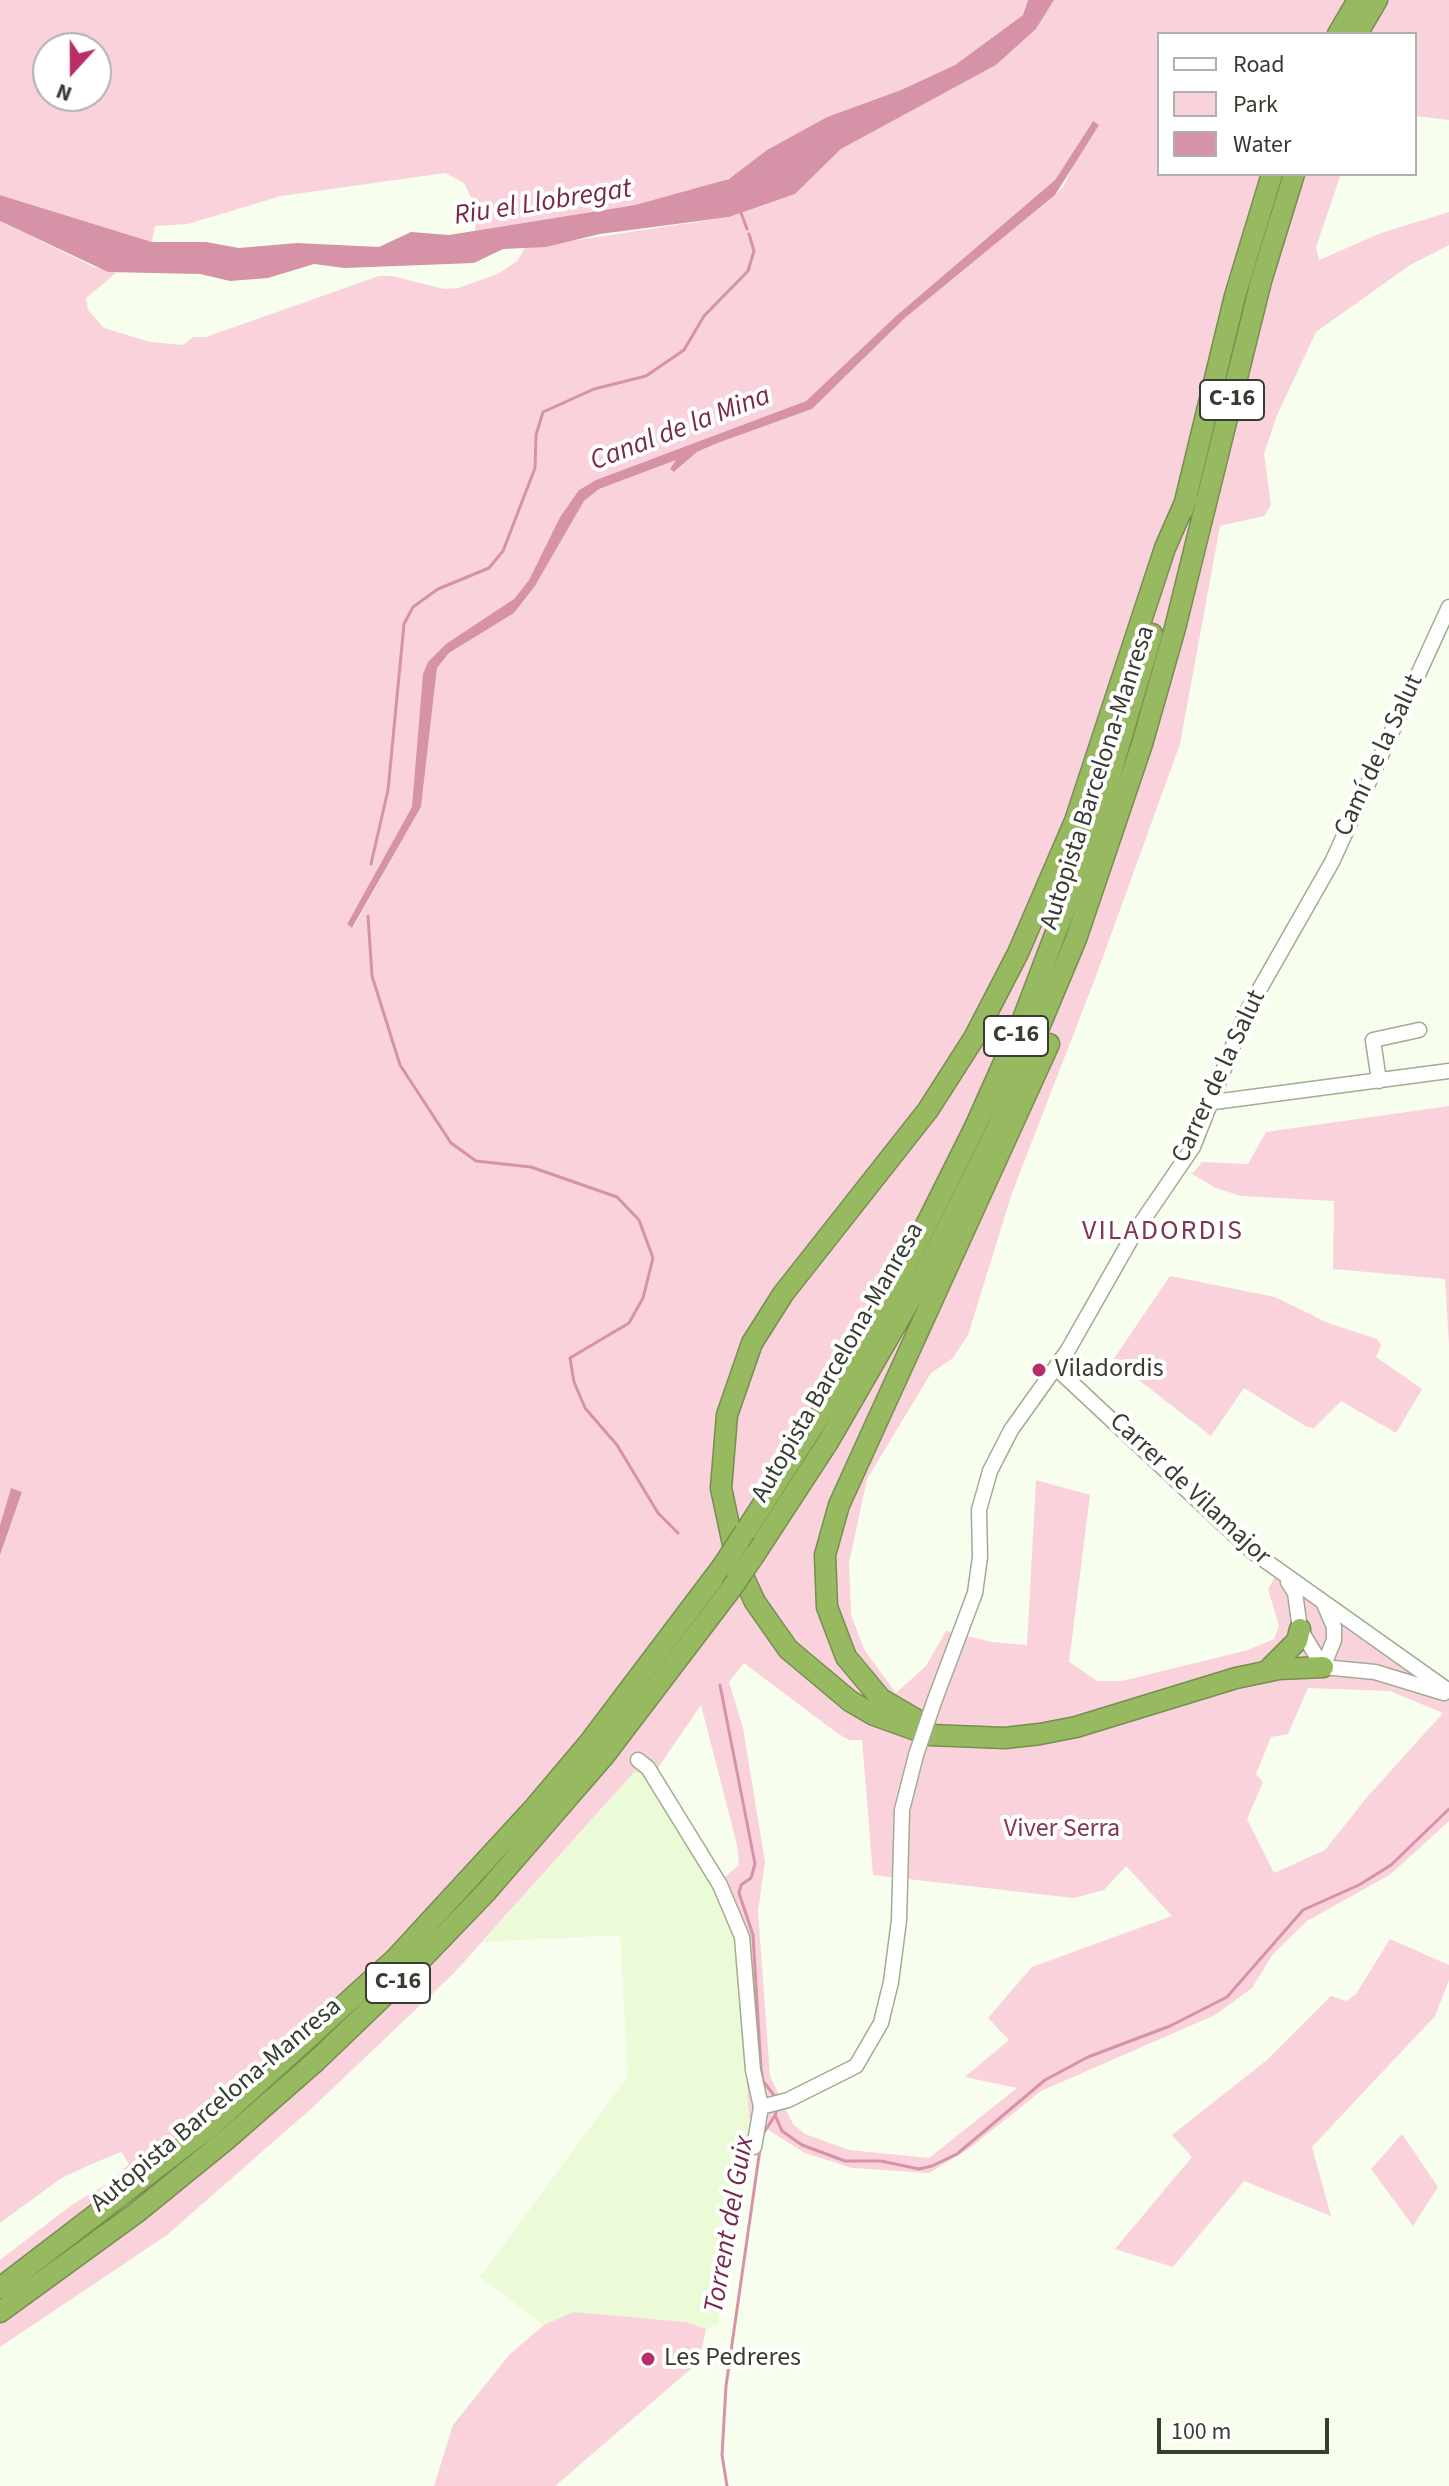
<!DOCTYPE html>
<meta charset="utf-8">
<style>
body{margin:0}
#map{position:relative;width:1449px;height:2486px;overflow:hidden;background:#f7feee;font-family:"Source Sans 3",sans-serif}
canvas{display:block}
.legend{position:absolute;left:1157px;top:32px;width:260px;height:144px;box-sizing:border-box;background:#fff;border:2px solid #afb1ad;margin:0;padding:10px 14px;list-style:none;font-size:24px;color:#383d32}
.legend li{display:flex;align-items:center;gap:16px;height:40px}
.legend b{width:40px;border:2px solid #afb1ad}
.north{position:absolute;left:32px;top:32px;width:80px;height:80px;box-sizing:border-box;background:#fff;border:2px solid #afb1ad;border-radius:50%;rotate:201deg;font-size:22px;font-weight:700;line-height:32px;text-align:center;color:#383d32}
.north::after{content:'';display:block;margin:auto;width:28px;height:36px;background:#b92e68;clip-path:polygon(50% 0,100% 100%,50% 72%,0 100%)}
.scale{position:absolute;left:1157px;top:2418px;width:172px;height:36px;box-sizing:border-box;border:4px solid #383d32;border-top:0;padding-left:10px;font-size:24px;line-height:28px;white-space:nowrap;color:#383d32;-webkit-text-stroke:6px #fff;paint-order:stroke}
</style>
<div id="map">
<canvas width="1449" height="2486"></canvas>
<ul class="legend">
<li><b style="height:10px;background:#fff"></b>Road</li>
<li><b style="height:22px;background:#fad2dc"></b>Park</li>
<li><b style="height:22px;background:#d693a7"></b>Water</li>
</ul>
<div class="north">N</div>
<div class="scale">100 m</div>
</div>
<script>
const c = document.querySelector('canvas').getContext('2d');
c.lineJoin = 'round';
function fillPath(path, color) { c.fillStyle = color; c.fill(path, 'evenodd'); }
const poly = rows => new Path2D(rows.map(r => 'M' + r).join(''));
function stroke(path, color, width, dash) { c.strokeStyle = color; c.lineWidth = width; c.lineCap = dash ? 'butt' : 'round'; c.setLineDash(dash || []); c.stroke(path); }
function drawText(font, color, halo, rows, align = 'center') {
  c.font = font + ' "Source Sans 3",sans-serif'; c.lineWidth = 8; c.setLineDash([]); c.textBaseline = 'middle'; c.strokeStyle = halo; c.fillStyle = color; for (const [text, x, y, turn = 0] of rows) {
    c.save(); c.translate(x, y); c.rotate((+turn || 0) * Math.PI / 180); c.textAlign = isNaN(turn) ? turn : align; if (halo) c.strokeText(text, 0, 0); c.fillText(text, 0, 0); c.restore();
  }
}
fillPath(poly([
 [635,1771,651,1778,738,1936,749,2118,743,2199,718,2324,706,2329,686,2322,575,2312,544,2325,480,2277,628,2076,620,1935,483,1942]
]), '#ebfad7');
fillPath(poly([
 [0,0,1028,0,1023,15,955,65,901,90,827,117,767,150,735,176,716,183,635,205,475,231,476,208,464,183,445,173,281,196,188,224,155,226,152,242,0,195],
 [48,48,96,48,96,96,48,96],
 [1054,0,1449,0,1449,120,1415,116,1415,34,1159,34,1159,174,1341,174,1316,247,1319,260,1381,233,1449,212,1449,245,1410,265,1316,332,1277,415,1264,454,1271,505,1264,516,1220,526,1180,744,1096,976,1012,1193,968,1335,953,1358,931,1373,867,1479,849,1563,851,1615,865,1651,896,1693,926,1666,946,1631,992,1642,1027,1645,1036,1480,1090,1495,1069,1662,1097,1681,1122,1681,1248,1650,1274,1639,1279,1626,1268,1589,1282,1565,1363,1625,1449,1682,1449,1821,1391,1874,1307,1921,1273,1954,1252,1988,1215,2015,1041,2091,970,2148,929,2173,852,2168,805,2153,749,2118,738,1937,712,1888,739,1865,737,1845,701,1705,651,1778,635,1771,454,1973,313,2107,167,2235,0,2347,0,2260,73,2204,110,2182,129,2164,121,2152,87,2166,60,2179,0,2223,0,1555,22,1492,11,1488,0,1525,0,221,94,267,116,273,86,298,88,310,104,328,150,342,183,345,193,337,206,337,379,276,392,276,444,289,458,288,498,274,517,261,525,248,729,217,795,194,841,149,996,65,1036,29],
 [1092,122,1064,186,1055,195,905,318,812,409,715,444,697,452,675,472,678,459,599,489,584,501,535,586,514,613,449,653,437,668,421,807,353,928,347,923,413,807,428,662,514,599,529,580,560,517,579,490,596,480,806,401,896,316,1055,180],
 [744,1663,837,1733,849,1740,862,1740,873,1875,1074,1898,1104,1890,1126,1866,1172,1916,1032,1967,988,2018,1009,2040,965,2077,1017,2088,929,2158,849,2150,805,2134,793,2124,770,2076,758,1911,765,1862,743,1728,729,1682],
 [1308,1688,1390,1691,1443,1713,1368,1796,1325,1850,1274,1873,1247,1819,1263,1782,1256,1774,1271,1737,1288,1734],
 [1449,1106,1449,1345,1445,1279,1333,1269,1334,1201,1241,1196,1216,1188,1192,1174,1202,1162,1248,1164,1266,1132],
 [1170,1276,1275,1297,1328,1323,1377,1339,1381,1345,1376,1357,1422,1389,1396,1433,1341,1401,1314,1428,1307,1427,1244,1388,1211,1436,1113,1360],
 [1390,1939,1449,1965,1449,1980,1435,2016,1312,2147,1331,2216,1244,2181,1173,2267,1115,2249,1192,2157,1172,2135,1267,2060,1331,1996,1346,2001,1356,1994],
 [1402,2134,1438,2187,1413,2226,1371,2169],
 [574,2312,686,2322,706,2329,699,2362,555,2486,434,2486,453,2425,510,2354,544,2325]
]), '#fad2dc');
fillPath(poly([
 [1028,0,1054,0,1036,29,996,65,841,149,795,194,729,217,600,234,546,247,503,249,474,263,344,268,314,264,268,278,230,281,200,274,108,272,0,221,0,195,152,242,206,242,239,248,297,243,379,247,411,232,449,235,635,205,729,179,767,150,827,117,901,90,955,65,1023,15],
 [1093,121,1099,125,1055,195,905,318,812,409,715,444,697,452,674,472,670,469,676,460,599,489,584,501,535,586,514,613,449,653,437,668,421,807,352,928,347,924,412,807,423,674,428,662,446,644,514,599,529,580,560,517,579,490,596,480,806,401,896,316,1055,180],
 [11,1488,22,1492,0,1555,0,1525]
]), '#d693a7');
stroke(poly([
 [740,210,747,229],
 [371,864,388,790,404,624,413,607,438,589,489,568,503,551,535,468,536,435,543,412,594,389,646,376,684,350,704,316,748,271,754,251,749,234],
 [368,916,372,976,400,1065,451,1143,476,1161,531,1167,617,1197,639,1220,653,1258,643,1298,629,1323,570,1358,574,1382,585,1408,617,1445,658,1513,678,1533],
 [720,1685,755,1864,751,1878,741,1885,739,1893,753,1935,761,2069,763,2081,777,2099],
 [779,2106,775,2115,782,2131,802,2145,845,2161,881,2161,919,2169,932,2166,957,2154,1045,2080,1088,2057,1170,2026,1227,1997,1303,1910,1359,1885,1391,1865,1449,1809],
 [763,2134,774,2117],
 [727,2486,722,2455,726,2386,760,2149]
]), '#d693a7', 3);
const minor = poly([
 [1379,1081,1373,1040,1419,1030],
 [1214,1102,1449,1071],
 [1057,1369,1253,1552,1449,1691],
 [1288,1582,1295,1593,1300,1629,1323,1667,1375,1672,1444,1693],
 [1323,1667,1334,1640,1334,1627,1324,1604],
 [934,1702,975,1593,980,1557,979,1510,990,1471,1011,1430,1068,1350,1135,1232,1193,1147,1246,1013,1332,862,1449,607],
 [638,1760,648,1768,720,1885,742,1937,753,2070,761,2107,754,2147],
 [761,2107,788,2100,856,2066,881,2023,891,1982,899,1920,902,1810,916,1755]
]);
const highway = poly([
 [1338,34,1358,0],
 [1357,34,1377,0],
 [1187,498,1165,548,1075,821,1018,953,974,1038,928,1110,783,1294,752,1343,727,1415,721,1488,737,1563,755,1602,788,1649,850,1701,874,1715,930,1735,1005,1738,1040,1734,1076,1727,1236,1678,1279,1669,1323,1667],
 [1183,510,1235,296,1272,174],
 [745,1532,839,1386,899,1279,975,1127,1021,1024,1091,840,1152,634],
 [755,1554,828,1442,917,1288,994,1135,1076,939,1142,744,1175,628,1261,281,1294,174],
 [1267,1671,1297,1641,1300,1629],
 [917,1720,881,1699,846,1657,827,1607,825,1555,839,1505,1049,1044],
 [0,2288,211,2126,395,1959,535,1807,589,1743,722,1567],
 [0,2312,136,2213,227,2139,316,2061,412,1969,487,1891,604,1756,731,1589]
]);
stroke(minor, '#a1ac92', 17);
stroke(highway, '#768e50', 23);
stroke(minor, '#fff', 14);
stroke(highway, '#97b960', 20);
const minorBridge = poly([
 [916,1755,934,1702]
]);
const highwayBridge = poly([
 [722,1567,745,1532],
 [731,1589,755,1554]
]);
stroke(minorBridge, '#a1ac92', 17, []);
stroke(highwayBridge, '#768e50', 23, []);
stroke(minorBridge, '#fff', 14);
stroke(highwayBridge, '#97b960', 20);
for (const [x, y, r, color] of [
 [1039,1370,8,"#b92e68"],
 [648,2359,8,"#b92e68"]
]) { const dot = new Path2D(); dot.arc(x, y, r, 0, 2 * Math.PI); c.fillStyle = color; c.fill(dot); stroke(dot, '#fff', 3); }
for (const [x, y, w] of [
 [1232,400,64],
 [1016,1036,64],
 [398,1983,64]
]) { const box = new Path2D(); box.roundRect(x - w / 2, y - 20, w, 40, 6); c.fillStyle = '#fff'; c.fill(box); stroke(box, '#383d32', 2); }
drawText('bold 24px', '#383d32', null, [
 ["C-16",1232,400],
 ["C-16",1016,1036],
 ["C-16",398,1983]
]);
drawText('26px', '#383d32', '#fff', [
 ["Camí de la Salut",1380,756,-65],
 ["Autopista Barcelona-Manresa",1099,778,-72],
 ["Carrer de la Salut",1220,1077,-65],
 ["Autopista Barcelona-Manresa",839,1363,-60],
 ["Carrer de Vilamajor",1189,1490,43],
 ["Autopista Barcelona-Manresa",217,2106,-40]
]);
drawText('26px', '#383d32', '#fff', [
 ["Viladordis",1055,1370],
 ["Les Pedreres",664,2359]
], 'left');
drawText('26px', '#853652', '#fff', [
 ["Viver Serra",1062,1830]
]);
drawText('italic 28px', '#782947', '#fff', [
 ["Riu el Llobregat",543,204,-9],
 ["Canal de la Mina",681,430,-21],
 ["Torrent del Guix",731,2225,-80]
]);
c.letterSpacing = '2px';
drawText('28px', '#7d3850', '#fff', [
 ["VILADORDIS",1163,1233]
]);
c.letterSpacing = '0px';
</script>
